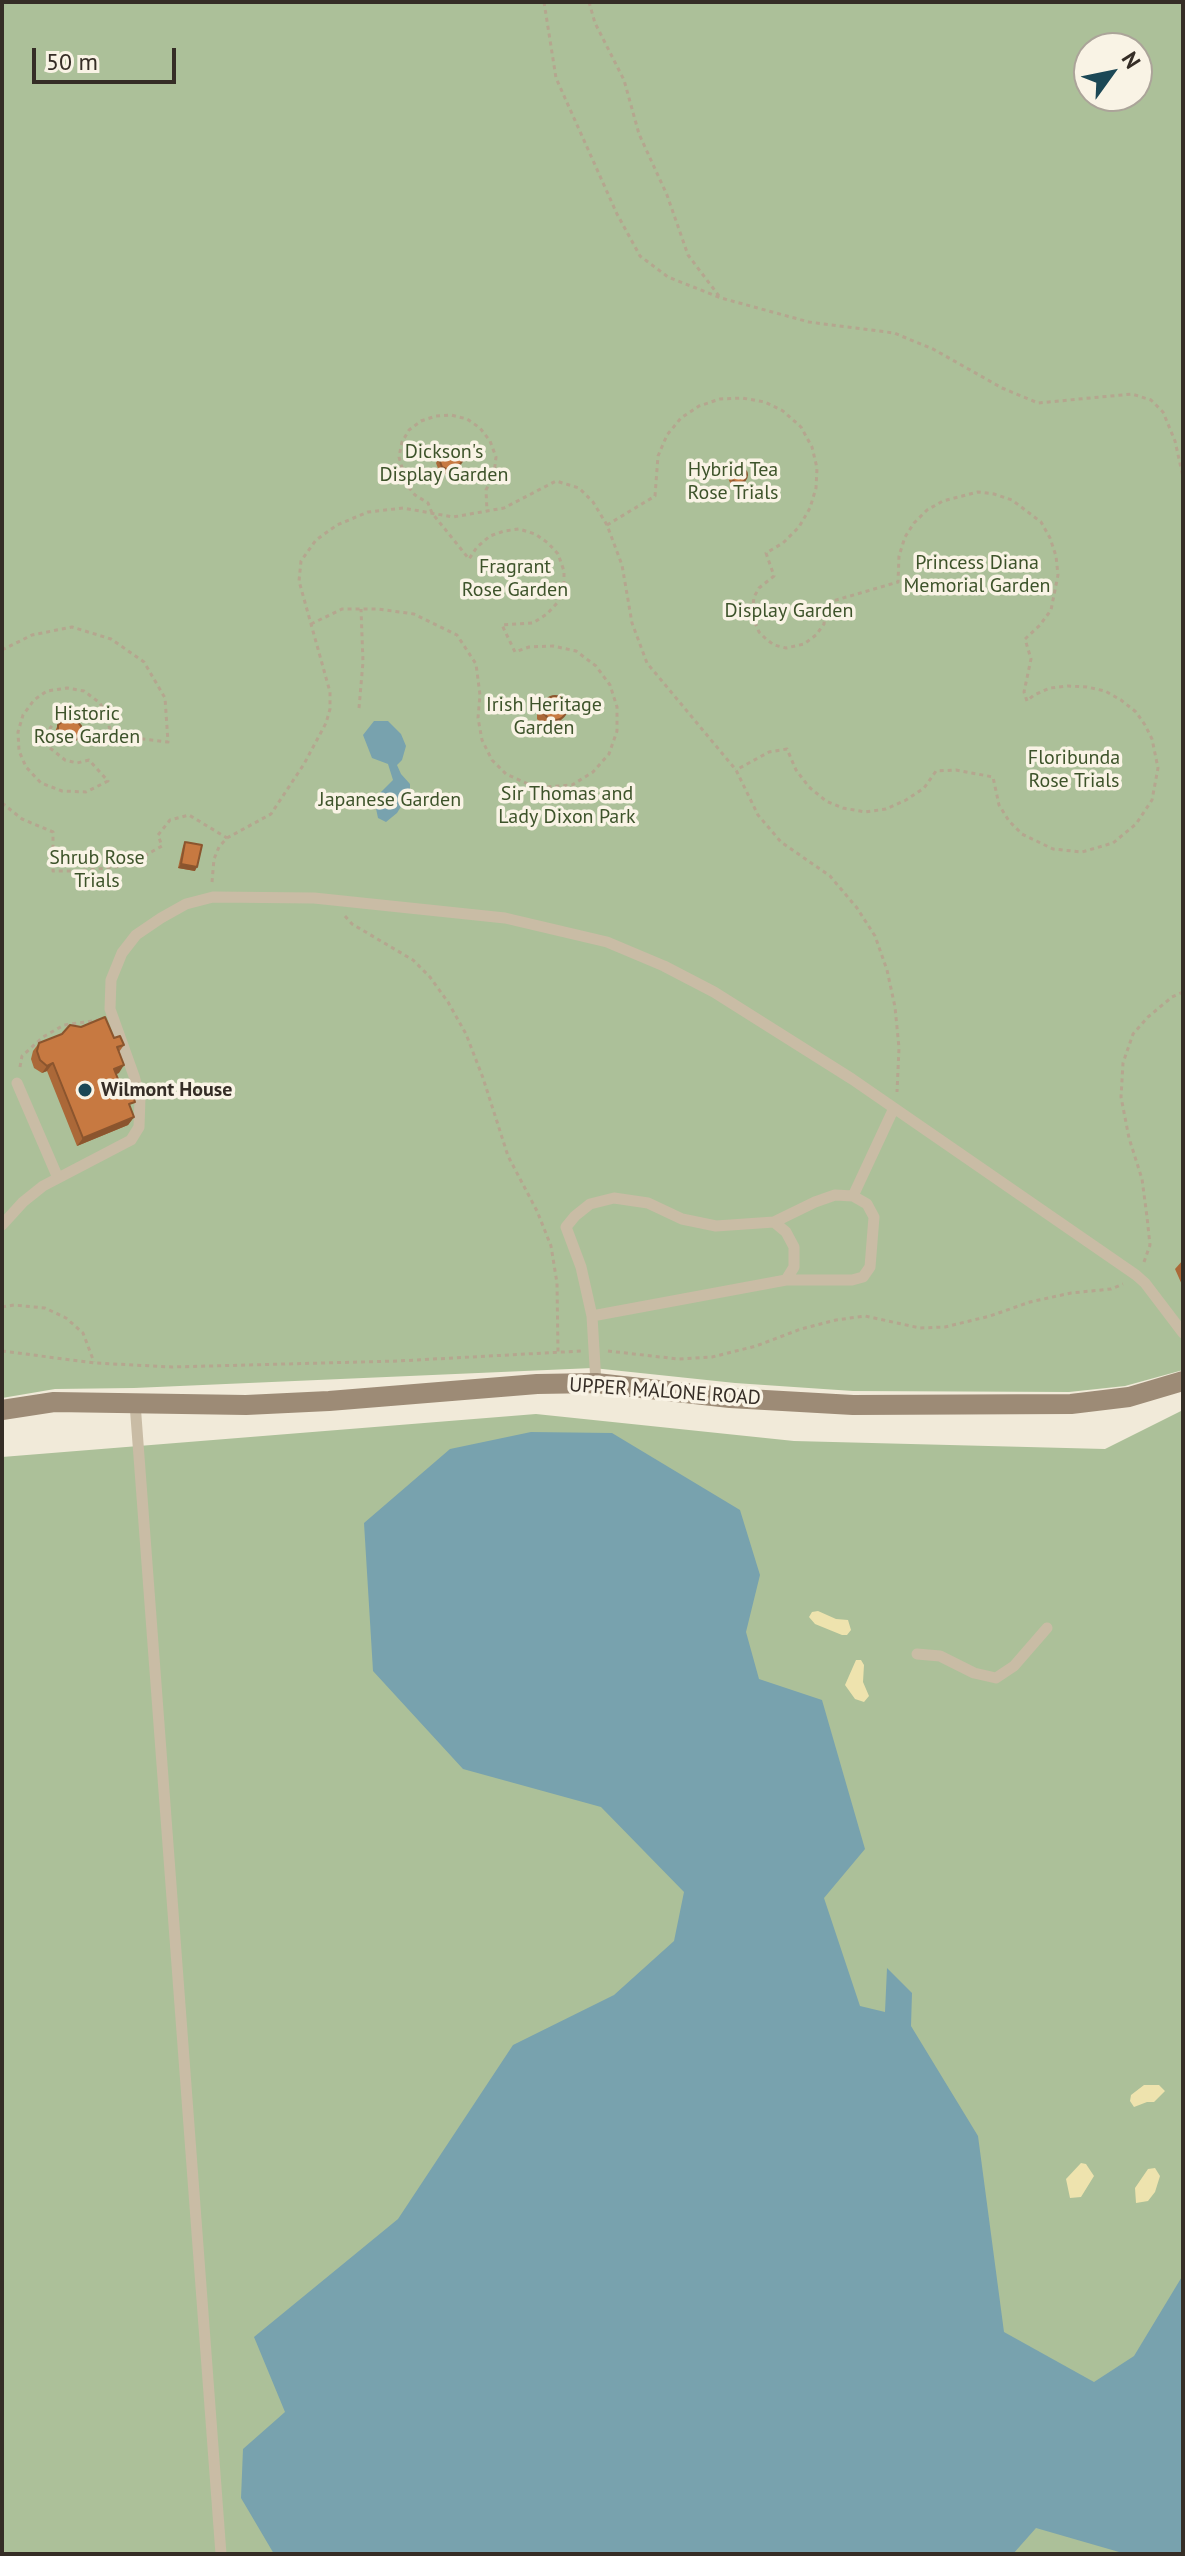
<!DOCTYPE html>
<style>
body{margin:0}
#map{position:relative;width:1185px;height:2556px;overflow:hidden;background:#f1ead9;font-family:"PT Sans",sans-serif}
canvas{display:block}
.frame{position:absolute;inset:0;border:4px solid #352d26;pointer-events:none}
.north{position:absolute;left:1073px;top:32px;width:80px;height:80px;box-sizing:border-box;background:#f9f3e5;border:2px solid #aba499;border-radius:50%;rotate:57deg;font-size:22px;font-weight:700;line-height:32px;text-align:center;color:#352d26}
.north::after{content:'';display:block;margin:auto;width:28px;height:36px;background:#1c4856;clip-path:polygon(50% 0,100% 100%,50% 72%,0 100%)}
.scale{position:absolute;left:32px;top:48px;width:144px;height:36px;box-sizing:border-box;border:4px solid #352d26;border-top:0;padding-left:10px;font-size:24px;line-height:28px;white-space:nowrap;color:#352d26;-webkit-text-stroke:6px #f9f3e5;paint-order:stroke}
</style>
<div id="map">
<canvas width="1185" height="2556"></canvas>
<div class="frame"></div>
<div class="north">N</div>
<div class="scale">50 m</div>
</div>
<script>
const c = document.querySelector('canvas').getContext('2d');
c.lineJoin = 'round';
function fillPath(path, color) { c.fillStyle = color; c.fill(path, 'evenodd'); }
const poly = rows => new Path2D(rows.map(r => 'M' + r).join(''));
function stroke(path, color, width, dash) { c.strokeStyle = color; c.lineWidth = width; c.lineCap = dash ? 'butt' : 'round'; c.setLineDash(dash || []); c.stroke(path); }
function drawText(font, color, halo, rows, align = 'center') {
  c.font = font + ' "PT Sans",sans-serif'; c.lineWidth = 7; c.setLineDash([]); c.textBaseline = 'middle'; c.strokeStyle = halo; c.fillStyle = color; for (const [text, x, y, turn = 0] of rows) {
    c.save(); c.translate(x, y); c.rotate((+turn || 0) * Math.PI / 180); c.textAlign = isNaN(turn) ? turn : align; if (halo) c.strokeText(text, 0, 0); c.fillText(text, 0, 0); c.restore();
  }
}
fillPath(poly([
 [2,2,1183,2,1183,1370,1125,1386,1069,1392,853,1391,735,1383,593,1368,134,1388,55,1389,2,1398],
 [1089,48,1137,48,1137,96,1089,96],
 [1183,1410,1183,2554,2,2554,2,1457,536,1414,794,1441,1105,1449]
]), '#acc099');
fillPath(poly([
 [818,1611,836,1619,848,1620,851,1630,847,1635,842,1635,815,1624,809,1617,812,1612],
 [856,1660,861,1660,864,1665,863,1682,869,1696,864,1702,855,1699,845,1685],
 [1144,2085,1159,2085,1165,2091,1154,2102,1147,2102,1134,2107,1130,2101,1131,2095],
 [1081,2163,1086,2164,1094,2176,1081,2197,1070,2198,1066,2179],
 [1155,2168,1160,2176,1155,2192,1148,2201,1136,2203,1135,2188,1148,2169]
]), '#eee3ae');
fillPath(poly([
 [374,721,388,721,401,734,406,746,402,760,397,765,401,774,410,784,410,792,397,813,386,822,378,818,374,799,393,780,388,764,372,758,363,735],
 [531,1432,612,1433,740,1510,760,1575,746,1632,759,1679,822,1700,865,1849,824,1898,860,2006,885,2012,887,1968,912,1993,911,2026,978,2136,1004,2332,1094,2382,1134,2356,1183,2275,1183,2554,1126,2554,1036,2528,1013,2554,274,2554,241,2498,243,2449,285,2412,254,2337,398,2219,513,2045,614,1995,674,1941,684,1892,601,1807,463,1769,373,1671,364,1523,450,1449]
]), '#78a2ae');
stroke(poly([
 [544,2,556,78,617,214,640,256,668,277,721,298,809,322,894,333,933,349,1002,388,1038,403,1132,394,1151,400,1163,412,1175,441,1183,477],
 [589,2,595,23,624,80,639,134,667,195,688,255,719,296],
 [607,525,655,496,658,456,667,435,681,418,699,406,720,399,742,398,765,402,783,411,801,427,812,447,817,468,816,488,810,508,799,527,783,543,766,553,774,576,759,588,754,597,752,615,759,632,766,639,774,645,786,648,804,644,816,635,824,624,826,603,898,582,899,556,905,537,914,523,927,510,943,501,978,492,994,494,1012,500,1041,522,1050,538,1056,556,1058,575,1051,610,1040,625,1025,639,1031,659,1024,692,1027,701,1034,695,1050,688,1068,686,1087,687,1105,691,1121,700,1136,712,1145,725,1152,739,1158,768,1152,800,1136,824,1113,843,1082,852,1053,849,1022,834,1009,821,999,805,993,777,956,770,936,771,924,788,906,800,886,809,865,812,843,808,826,801,809,787,796,770,787,749,769,752,736,770],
 [311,624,342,609,378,609,414,614,457,635,476,664,480,695,478,718,482,740,492,760,506,774,528,784,546,787,572,785,593,772,609,754,617,731,617,707,610,685,596,666,576,651,553,646,529,647,515,652,502,625,533,623,547,614,558,602,564,587,564,571,558,554,548,543,535,534,519,529,504,531,490,536,477,547,469,559,432,513,428,503,415,495,407,485,399,457,402,442,409,430,421,421,436,416,451,415,467,419,480,428,490,441,496,457,494,474,486,490,487,511],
 [2,650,32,635,72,627,111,639,144,662,165,698,168,742,111,735,107,717,100,703,84,691,67,688,47,691,34,700,23,715,18,732,19,751,26,767,41,783,62,791,86,792,108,781,89,760,77,763,65,760,50,748,47,733,55,721,66,717,71,720],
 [359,708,363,662,361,609],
 [2,803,22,819,53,832,53,871,78,871,116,867,137,860,162,846,158,835,170,820,189,815,227,838],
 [212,882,214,859,219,847,227,838,271,814,304,764,326,723,330,709,330,692,299,581,301,561,316,540,337,525,368,512,403,508,453,517,504,508,556,481,579,488,593,502,607,525,622,565,632,623,647,663,736,770,758,815,781,842,830,876,857,908,875,936,887,970,895,1007,899,1048,897,1092],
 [345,916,352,924,413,960,430,977,448,1002,466,1034,483,1078,508,1156,537,1211,551,1246,557,1283,558,1352],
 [20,1067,22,1056,43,1037,64,1025,100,1020],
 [1144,1262,1150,1245,1147,1217,1142,1179,1129,1138,1121,1097,1123,1063,1133,1034,1148,1017,1172,997,1183,992],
 [2,1307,14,1305,45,1308,66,1318,83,1333,94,1362],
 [2,1351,95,1363,172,1367,398,1361,581,1351],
 [608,1351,678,1359,712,1357,756,1346,801,1329,836,1320,865,1316,920,1328,945,1327,990,1316,1030,1302,1071,1293,1111,1289,1123,1284]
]), '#b5a68f', 3, [4, 4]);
stroke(poly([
 [17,1083,58,1178],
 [853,1196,894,1108],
 [774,1222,786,1232,794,1247,794,1267,786,1280],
 [2,1225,23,1202,43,1186,131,1140,139,1127,140,1098,134,1076,110,1009,111,980,122,953,136,935,161,918,186,904,213,897,314,898,505,918,607,942,664,966,714,992,852,1079,1136,1275,1145,1283,1183,1333],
 [592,1316,786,1280,852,1280,863,1277,870,1267,874,1217,867,1204,853,1196,835,1195,815,1202,774,1222,716,1226,682,1219,648,1203,614,1198,590,1204,575,1216,566,1227,581,1267,592,1316,596,1383],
 [135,1403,221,2554],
 [917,1654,940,1656,974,1673,996,1678,1014,1666,1047,1628]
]), '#c9bca5', 11);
stroke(poly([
 [2,1410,54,1402,246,1405,329,1401,537,1384,596,1383,730,1398,853,1405,1071,1404,1129,1397,1183,1381]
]), '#9d8b76', 20);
fillPath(poly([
 [443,450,456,471,448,475,439,471,436,463],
 [732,469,745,480,742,484,737,487,731,485,728,478],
 [543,703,566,712,561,720,553,727,545,727,537,719,537,711],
 [58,725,78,739,71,745,60,745,55,739,56,729],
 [185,842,195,871,178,868,183,846],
 [114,1038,124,1045,119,1052,119,1073,116,1074,134,1117,128,1125,77,1146,47,1071,42,1073,34,1068,31,1059,33,1051,39,1043],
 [1183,1260,1183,1287,1175,1269]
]), '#ab6838');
fillPath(poly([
 [745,480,742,484,737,487,731,485,734,481],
 [566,712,561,720,553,727,545,727,550,719],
 [81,735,71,745,60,745,63,741],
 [181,864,197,867,195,871,178,868],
 [53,1063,47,1071,42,1073,47,1066],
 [124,1065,119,1073,109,1077,114,1069],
 [134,1117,128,1125,77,1146,83,1138]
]), '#8b552e');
const building = poly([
 [451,447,460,452,463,460,458,467,450,471,442,467,439,459,443,450,451,447],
 '731 475a8 8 0 1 1 16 0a8 8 0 1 1-16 0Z',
 '543 708a12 12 0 1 1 24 0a12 12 0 1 1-24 0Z',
 [65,719,75,719,81,726,81,735,74,741,63,741,58,735,58,725,65,719],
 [185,842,202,845,197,867,181,864,185,842],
 [105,1017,114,1038,120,1036,124,1045,117,1047,124,1065,114,1069,126,1099,133,1096,135,1102,129,1104,134,1117,83,1138,53,1063,47,1066,40,1060,37,1051,39,1043,62,1034,70,1025,81,1027,105,1017]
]);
fillPath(building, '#c77941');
stroke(building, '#8b552e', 2);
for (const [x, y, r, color] of [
 [85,1090,8,"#1c4856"]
]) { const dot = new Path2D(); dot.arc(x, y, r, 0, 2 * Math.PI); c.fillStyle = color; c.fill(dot); stroke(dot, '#f9f3e5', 3); }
drawText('20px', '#3d532a', '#f9f3e5', [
 ["Dickson's",444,452],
 ["Display Garden",444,475],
 ["Hybrid Tea",733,470],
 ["Rose Trials",733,493],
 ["Princess Diana",977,563],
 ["Memorial Garden",977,586],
 ["Fragrant",515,567],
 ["Rose Garden",515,590],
 ["Display Garden",789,611],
 ["Irish Heritage",544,705],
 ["Garden",544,728],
 ["Historic",87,714],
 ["Rose Garden",87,737],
 ["Floribunda",1074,758],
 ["Rose Trials",1074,781],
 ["Sir Thomas and",567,794],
 ["Lady Dixon Park",567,817],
 ["Japanese Garden",390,800],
 ["Shrub Rose",97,858],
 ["Trials",97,881]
]);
drawText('bold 20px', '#352d26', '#f9f3e5', [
 ["Wilmont House",101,1090]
], 'left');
drawText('20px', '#352d26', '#f9f3e5', [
 ["UPPER MALONE ROAD",665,1392,4]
]);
</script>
